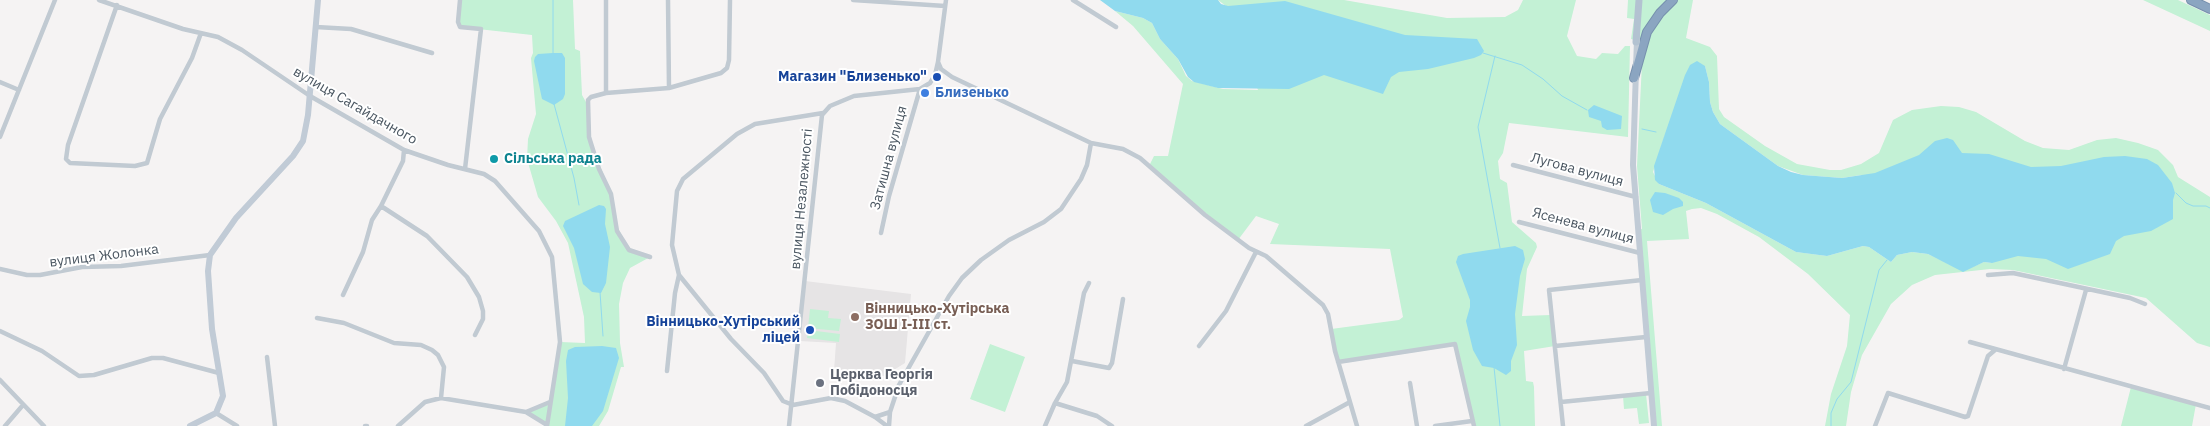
<!DOCTYPE html>
<meta charset="utf-8">
<style>
body{margin:0}
canvas{display:block;background:#f5f3f3}
</style>
<canvas width="2210" height="426"></canvas>
<script>
const c = document.querySelector('canvas').getContext('2d');
c.lineJoin = 'round';
function fillPath(path, color) { c.fillStyle = color; c.fill(path, 'evenodd'); }
const poly = rows => new Path2D(rows.map(r => 'M' + r).join(''));
function stroke(path, color, width, dash) { c.strokeStyle = color; c.lineWidth = width; c.lineCap = dash ? 'butt' : 'round'; c.setLineDash(dash || []); c.stroke(path); }
function drawText(font, color, halo, rows, align = 'center') {
  c.font = font + ' "IBM Plex Sans",sans-serif'; c.lineWidth = 4; c.setLineDash([]); c.textBaseline = 'middle'; c.strokeStyle = halo; c.fillStyle = color; for (const [text, x, y, turn = 0] of rows) {
    c.save(); c.translate(x, y); c.rotate((+turn || 0) * Math.PI / 180); c.textAlign = isNaN(turn) ? turn : align; if (halo) c.strokeText(text, 0, 0); c.fillText(text, 0, 0); c.restore();
  }
}
fillPath(poly([
 [805,281,911,294,905,363,884,376,834,371,836,343,799,341]
]), '#e6e4e5');
fillPath(poly([
 [460,0,573,0,575,49,580,51,582,95,587,104,589,137,611,194,615,222,629,250,650,257,630,268,623,283,619,304,620,343,624,367,621,367,608,411,599,426,547,426,526,412,550,402,560,342,585,343,584,317,568,243,556,221,538,197,527,159,528,139,536,114,531,58,533,53,532,35,460,27],
 [1218,0,1344,0,1447,18,1505,17,1518,10,1523,0,1576,0,1567,36,1577,56,1596,59,1602,53,1618,54,1625,46,1630,46,1628,137,1509,123,1503,153,1498,161,1500,179,1507,183,1512,222,1536,243,1537,247,1527,269,1522,316,1551,315,1555,346,1524,351,1526,381,1533,382,1534,387,1535,426,1474,426,1455,344,1338,362,1331,329,1399,320,1403,317,1390,249,1270,244,1279,224,1256,216,1238,240,1149,166,1154,156,1168,156,1183,84,1133,26,1115,11,1143,18,1152,23,1160,39,1178,59,1186,76,1192,81,1223,89,1258,90,1226,6],
 [1628,0,1693,0,1686,38,1710,47,1717,56,1719,109,1724,117,1765,146,1797,164,1830,170,1841,170,1861,164,1879,153,1893,120,1912,110,1941,106,1959,107,1976,112,2025,141,2043,148,2069,150,2097,140,2116,138,2138,143,2158,150,2173,165,2178,177,2210,197,2210,347,2197,343,2146,298,2013,270,1990,269,1935,275,1912,285,1891,304,1862,355,1851,392,1846,426,1825,426,1831,394,1847,346,1850,315,1808,274,1759,237,1717,214,1701,208,1692,209,1686,211,1689,239,1647,241,1662,426,1654,426,1638,230,1642,229,1637,166,1643,42,1631,39,1634,19,1627,18],
 [1705,66,1709,82,1710,102,1713,112,1720,124,1778,166,1803,175,1842,178,1861,175,1879,176,1992,263,1984,262,1963,271,1928,254,1912,252,1897,255,1891,262,1869,247,1863,246,1827,256,1804,253,1796,252,1706,203,1659,184,1653,172,1665,135],
 [2143,0,2178,0,2210,15,2210,31],
 [810,309,829,311,828,318,841,319,839,331,808,328],
 [808,330,840,334,839,342,807,338],
 [990,344,1025,357,1005,412,970,399],
 [2131,387,2196,404,2192,426,2121,426],
 [1646,394,1649,423,1639,424,1637,408,1624,409,1623,396]
]), '#c3f1d5');
fillPath(poly([
 [1100,0,1218,0,1221,4,1228,6,1285,1,1405,35,1477,39,1484,51,1481,55,1474,58,1428,69,1399,72,1391,77,1383,94,1324,75,1289,89,1218,88,1194,82,1188,77,1178,59,1160,39,1152,23,1143,18,1115,11],
 [553,53,562,53,565,58,565,94,563,99,554,105,542,99,534,61,535,57,538,54],
 [1697,61,1705,66,1709,82,1710,102,1713,112,1720,124,1778,166,1791,172,1803,175,1842,178,1875,173,1919,155,1935,141,1947,138,1953,140,1962,153,1989,154,2031,167,2061,166,2104,157,2125,156,2147,159,2158,165,2172,183,2175,193,2173,200,2173,219,2151,231,2124,236,2116,241,2110,254,2068,269,2046,259,2018,256,1992,263,1984,262,1963,272,1928,254,1912,252,1897,255,1891,262,1869,247,1863,246,1827,256,1796,252,1706,203,1659,184,1655,180,1654,166,1685,75,1690,65],
 [1594,105,1622,116,1621,129,1607,130,1602,127,1601,121,1589,117,1588,110],
 [1655,192,1665,193,1679,198,1683,202,1683,206,1673,209,1663,215,1653,212,1650,200],
 [599,205,604,206,606,209,605,224,610,247,606,283,601,293,592,292,583,284,574,248,563,226,565,221],
 [1515,246,1523,250,1525,259,1520,276,1515,314,1517,345,1511,361,1511,371,1506,375,1494,368,1482,366,1473,350,1466,321,1470,307,1470,300,1456,262,1458,256,1463,254],
 [602,346,616,348,619,358,603,411,592,426,565,426,568,398,566,361,568,350,575,347]
]), '#90daee');
stroke(poly([
 [553,53,553,0],
 [1483,53,1522,65,1543,79,1562,96,1587,110],
 [1495,56,1478,127,1500,248],
 [554,104,574,178,579,205],
 [1642,129,1656,132],
 [2176,193,2186,203,2193,206,2206,206,2210,208],
 [600,292,603,336],
 [1494,367,1500,426],
 [1831,426,1831,413,1837,399,1851,382,1879,270,1887,260]
]), '#90daee', 1);
const highway = poly([
 [2191,0,2210,9],
 [1634,78,1647,32,1660,13,1673,0]
]);
stroke(highway, '#7690ad', 10);
stroke(poly([
 [99,0,183,29,218,37,242,50,310,96,404,150,448,165,484,174,495,181,539,231,552,257,560,342,547,426],
 [460,0,458,22,460,27,481,29,465,169],
 [668,0,669,88],
 [853,0,945,6],
 [1073,0,1116,27],
 [117,5,68,145,66,159,70,163,135,166,147,163,160,119,192,58,201,33],
 [316,27,351,29,432,53],
 [938,62,941,69,952,77,1091,143,1123,149,1140,158,1205,215,1249,248,1266,256,1323,305,1328,314,1335,351,1357,426],
 [0,82,19,90],
 [606,93,606,0],
 [823,113,755,124,737,134,683,179,677,191,672,245,679,275,731,339,764,373,783,401,793,405,831,398,845,401,875,417,887,426],
 [0,137,55,0],
 [404,150,403,161,381,206,427,236,467,277,479,297,483,311,483,319,475,335],
 [1513,165,1636,197],
 [1519,222,1640,253],
 [881,233,889,196,920,89],
 [650,257,629,250,617,231,611,194,599,169,589,137,588,100,591,97,606,93,669,88,721,73,727,68,729,60,730,0],
 [0,269,27,275,40,275,82,267,121,266,210,255],
 [1988,275,2013,273,2130,298,2145,304],
 [343,295,363,252,372,220,381,206],
 [317,318,344,323,394,343,421,345,432,350,438,355,444,367,441,398],
 [0,331,42,351,79,376,94,375,152,358,163,358,219,373],
 [1970,342,2210,408],
 [1199,346,1226,311,1256,252],
 [1555,346,1646,337],
 [267,357,275,426],
 [1072,361,1109,368,1112,363,1123,299],
 [1338,362,1455,344,1474,426],
 [2064,369,2086,290],
 [667,371,675,293,679,275],
 [0,380,44,426],
 [1410,383,1417,426],
 [1561,402,1651,393],
 [1055,403,1097,416,1112,426],
 [526,412,547,425],
 [216,413,237,426],
 [875,417,890,412],
 [5,426,23,405],
 [365,426,367,426],
 [398,426,425,402,441,398,526,412,550,402],
 [789,426,822,115,830,106,854,96,920,89,930,83,935,75,938,62,946,0],
 [889,426,890,412,899,385,949,296,962,278,981,260,1009,240,1044,222,1061,209,1081,179,1087,165,1091,143],
 [1045,426,1055,403,1067,382,1084,293,1089,283],
 [1306,426,1350,402],
 [1435,426,1472,421],
 [1563,426,1549,290,1642,280],
 [1875,426,1888,393,1965,417,1968,416,1988,356,1995,350]
]), '#c1cad2', 4.5);
stroke(poly([
 [1637,38,1633,165,1654,426],
 [190,426,216,413,223,396,212,329,208,271,210,255,236,218,293,156,303,141,308,115,318,0]
]), '#c1cbd6', 6);
stroke(poly([
 [1636,42,1639,0]
]), '#b3c2d1', 7);
stroke(highway, '#8ba5c1', 8);
for (const [x, y, r, color] of [
 [937,77,5,"#1a4fb4"],
 [925,93,5,"#3f7fe0"],
 [494,159,5,"#0f9aa8"],
 [855,317,5,"#8d6e63"],
 [810,330,5,"#1a4fb4"],
 [820,383,5,"#6b7280"]
]) { const dot = new Path2D(); dot.arc(x, y, r, 0, 2 * Math.PI); c.fillStyle = color; c.fill(dot); stroke(dot, '#fff', 2); }
drawText('bold 14px', '#164399', '#fff', [
 ["Магазин \"Близенько\"",927,77],
 ["Вінницько-Хутірський",800,322],
 ["ліцей",800,338]
], 'right');
drawText('bold 14px', '#366cbe', '#fff', [
 ["Близенько",935,93]
], 'left');
drawText('14px', '#4a5661', '#fff', [
 ["вулиця Сагайдачного",355,106,30],
 ["Затишна вулиця",889,158,-75],
 ["Лугова вулиця",1577,170,15],
 ["вулиця Незалежності",802,199,-85],
 ["Ясенева вулиця",1583,226,15],
 ["вулиця Жолонка",104,256,-7]
]);
drawText('bold 14px', '#0d838f', '#fff', [
 ["Сільська рада",504,159]
], 'left');
drawText('bold 14px', '#785e54', '#fff', [
 ["Вінницько-Хутірська",865,309],
 ["ЗОШ І-ІІІ ст.",865,325]
], 'left');
drawText('bold 14px', '#5b616d', '#fff', [
 ["Церква Георгія",830,375],
 ["Побідоносця",830,391]
], 'left');
</script>
